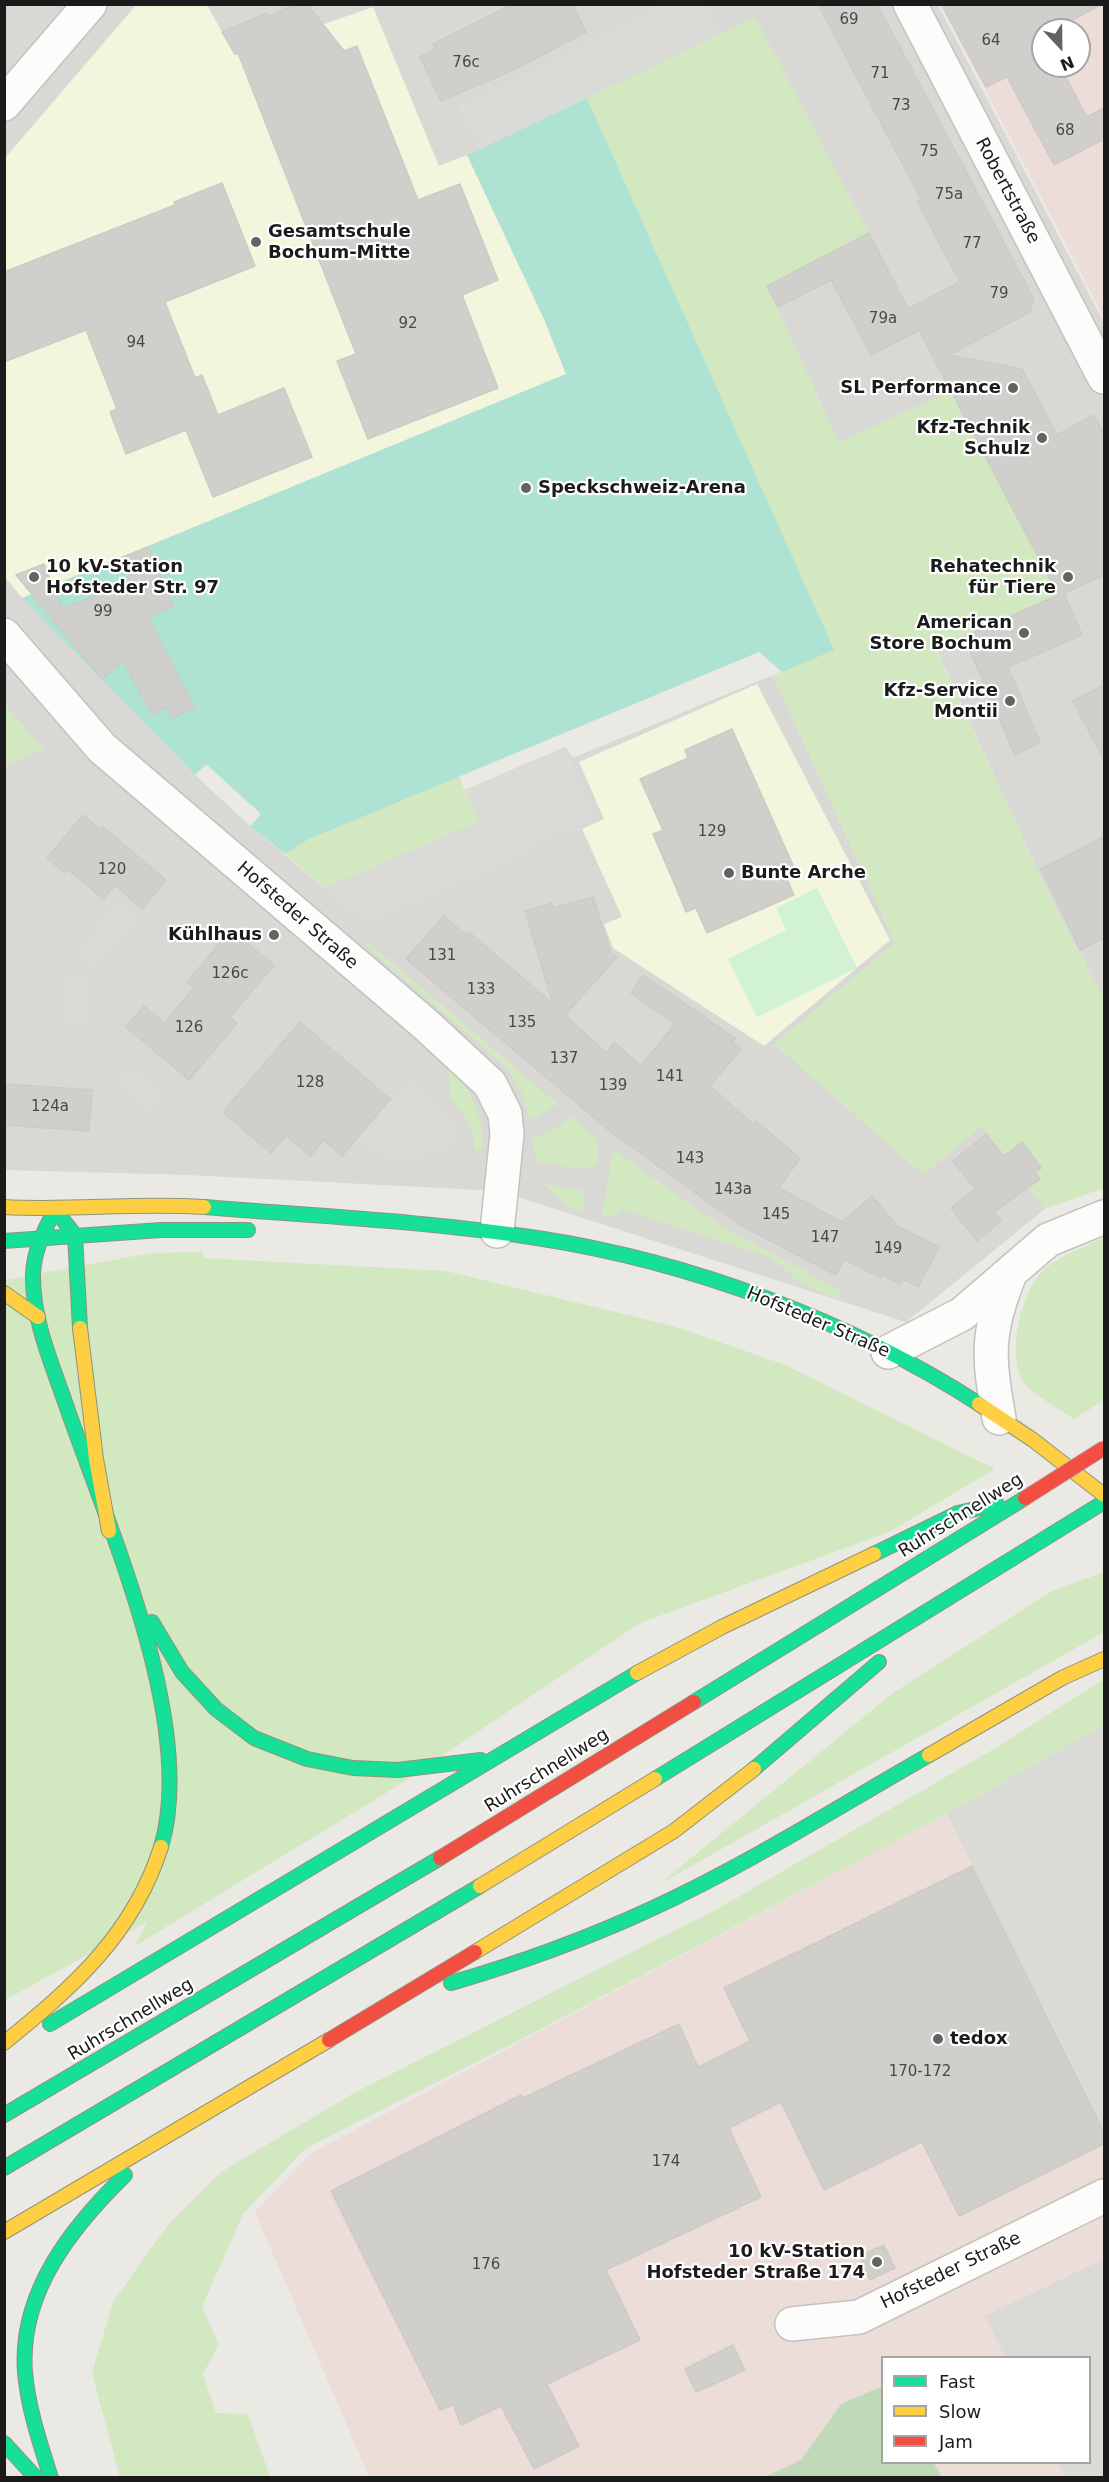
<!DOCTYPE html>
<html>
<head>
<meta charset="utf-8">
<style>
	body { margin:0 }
	#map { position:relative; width:1109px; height:2482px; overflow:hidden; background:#eae9e4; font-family:"DejaVu Sans",sans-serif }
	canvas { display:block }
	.frame { position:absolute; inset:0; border:6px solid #1b1b1b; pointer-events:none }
	.legend { position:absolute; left:881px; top:2356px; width:210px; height:108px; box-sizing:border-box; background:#fff; border:2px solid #a4a4a4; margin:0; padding:8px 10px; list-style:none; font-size:18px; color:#1b1b1b }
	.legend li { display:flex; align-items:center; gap:12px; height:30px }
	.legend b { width:30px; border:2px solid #a4a4a4 }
	.north { position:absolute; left:1031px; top:18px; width:60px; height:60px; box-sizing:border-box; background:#fff; border:2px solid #a4a4a4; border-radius:50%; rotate:158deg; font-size:16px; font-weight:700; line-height:24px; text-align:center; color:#1b1b1b }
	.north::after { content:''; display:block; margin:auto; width:21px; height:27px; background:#636361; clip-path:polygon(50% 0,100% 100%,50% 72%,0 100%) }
</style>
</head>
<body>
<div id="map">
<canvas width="1109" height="2482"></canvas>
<div class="frame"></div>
<ul class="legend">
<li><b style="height:8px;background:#16e098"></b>Fast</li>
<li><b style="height:8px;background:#ffcf43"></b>Slow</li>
<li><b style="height:8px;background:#f24e42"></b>Jam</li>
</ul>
<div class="north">N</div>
</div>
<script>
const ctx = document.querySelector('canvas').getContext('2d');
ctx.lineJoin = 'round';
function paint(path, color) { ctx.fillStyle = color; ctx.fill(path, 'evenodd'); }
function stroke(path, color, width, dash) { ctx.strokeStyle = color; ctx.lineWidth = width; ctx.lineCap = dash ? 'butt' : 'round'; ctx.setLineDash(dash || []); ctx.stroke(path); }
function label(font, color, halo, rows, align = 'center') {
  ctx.font = font + ' "DejaVu Sans",sans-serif'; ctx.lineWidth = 4.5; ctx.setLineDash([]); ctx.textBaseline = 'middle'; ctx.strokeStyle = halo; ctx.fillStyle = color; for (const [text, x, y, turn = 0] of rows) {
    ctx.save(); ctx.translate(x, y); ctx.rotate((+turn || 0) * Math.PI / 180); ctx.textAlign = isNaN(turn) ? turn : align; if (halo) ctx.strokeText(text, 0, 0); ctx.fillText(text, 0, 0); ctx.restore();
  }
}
paint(new Path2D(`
	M 5,5 L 938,5 L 1104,323 L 1104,999 L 1047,891 L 935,646 L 1058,595 L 839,443 L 767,286 L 825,151 L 755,18 L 467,155 L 544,319 L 566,374 L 23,598 L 195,775 L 250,826 L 324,888 L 478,822 L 465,790 L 565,747 L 573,758 L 773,675 L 895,943 L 774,1045 L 982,1125 L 1045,1209 L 906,1322 L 499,1191 L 188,1175 L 5,1170 Z`), '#d9d8d5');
paint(new Path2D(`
	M 941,5 L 1104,5 L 1104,317 ZM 1043,30 L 1079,30 L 1079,66 L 1043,66 Z
	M 1104,1725 L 1104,2477 L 942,2477 L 934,2463 L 1090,2462 L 1090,2358 L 882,2358 L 882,2386 L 841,2404 L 801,2460 L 764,2477 L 369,2477 L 255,2212 L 310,2154 L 947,1814 Z`), '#edddd8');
paint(new Path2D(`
	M 136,5 L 207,5 L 235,55 L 373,7 L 439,166 L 467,155 L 544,319 L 566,374 L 22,598 L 5,577 L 5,158 Z
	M 757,684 L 890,940 L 764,1046 L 613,948 L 604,924 L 622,917 L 582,829 L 604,819 L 579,762 Z`), '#f3f5dd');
paint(new Path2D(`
	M 755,17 L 869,233 L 767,286 L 839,442 L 951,391 L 1058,595 L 935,647 L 1047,891 L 1104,999 L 1104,1188 L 1045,1209 L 982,1126 L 923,1175 L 774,1044 L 895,943 L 773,675 L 833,650 L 587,98 Z
	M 5,704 L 44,749 L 5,766 L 4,766 Z
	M 459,776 L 478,822 L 324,888 L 285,854 L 309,839 Z
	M 368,942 L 558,1104 L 530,1121 L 522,1094 L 507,1068 L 365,945 Z
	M 448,1067 C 471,1090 486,1117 482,1151 L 474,1150 L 473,1135 L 468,1121 L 450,1098 Z
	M 573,1116 L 597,1140 L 598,1160 L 592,1168 L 576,1169 L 536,1161 L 532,1138 L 553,1130 Z
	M 613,1149 L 721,1226 L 842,1291 L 837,1299 L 797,1281 L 783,1267 L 761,1254 L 623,1210 L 610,1218 L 602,1216 Z
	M 544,1184 L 581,1190 L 585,1199 L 582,1213 L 561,1201 Z
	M 1104,1238 L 1104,1400 L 1074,1419 C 1059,1409 1041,1399 1028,1387 C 1004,1364 1020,1296 1040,1274 C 1056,1256 1083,1248 1104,1238 Z
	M 203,1252 L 203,1258 L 446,1271 L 673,1326 L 783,1364 L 995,1469 L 889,1532 L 640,1623 L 394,1788 L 135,1946 L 147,1922 L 5,2000 L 5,1280 L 151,1253 Z
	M 1104,1572 L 1104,1632 L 658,1885 L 893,1693 L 1052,1591 Z
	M 1104,1679 L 1104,1725 L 947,1814 L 518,2041 L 306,2148 L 243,2214 L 202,2307 L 219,2344 L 203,2374 L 216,2413 L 248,2414 L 270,2477 L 120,2477 L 92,2373 L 113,2302 L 167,2226 L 221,2172 L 354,2093 L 719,1908 L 994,1749 Z`), '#d2e8c1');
paint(new Path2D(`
	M 882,2386 L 882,2462 L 934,2463 L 942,2477 L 764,2477 L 801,2460 L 841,2404 Z`), '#c0dab9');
paint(new Path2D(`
	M 817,888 L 857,968 L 757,1017 L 728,959 L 786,930 L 776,908 Z`), '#d1f2d5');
paint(new Path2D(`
	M 587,98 L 834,650 L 782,672 L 759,652 L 309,839 L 285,854 L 250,826 L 261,814 L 206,764 L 195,775 L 22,598 L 566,374 L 544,319 L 467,155 Z`), '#aee2d2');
paint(new Path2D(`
	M 662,4 L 707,5 L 722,33 L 481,149 L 458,106 Z
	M 565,747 L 596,817 L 526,849 L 528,854 L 366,924 L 324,888 L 478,822 L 465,790 Z
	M 120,900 L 139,916 L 94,969 L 75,953 Z
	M 65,974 L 90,975 L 87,1022 L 62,1021 Z
	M 130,1066 L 165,1095 L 149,1112 L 115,1084 Z
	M 408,1080 L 454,1123 L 456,1146 L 403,1163 L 356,1140 Z
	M 1104,1725 L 1104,2133 L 947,1814 Z
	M 1104,2259 L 1104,2477 L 1065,2477 L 1058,2463 L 1090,2462 L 1090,2358 L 1005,2357 L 985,2316 Z`), '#dadad7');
const building = new Path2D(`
	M 296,4 L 307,4 L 344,51 L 357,46 L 418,200 L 460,184 L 498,280 L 462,295 L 498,388 L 368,439 L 337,361 L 356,354 L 238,53 L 235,54 L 222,32 L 267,13 L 269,16 Z
	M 513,4 L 572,4 L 586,32 L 513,70 L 441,101 L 420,57 L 436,49 L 433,44 Z
	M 818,4 L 877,4 L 1034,299 L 1030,312 L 949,355 L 1022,369 L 1057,435 L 1094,415 L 1104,434 L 1104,575 L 1064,593 L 1082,635 L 1008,667 L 1040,742 L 1015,755 L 964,637 L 1058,595 L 919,330 L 871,355 L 831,280 L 778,307 L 767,286 L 869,233 L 908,309 L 960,282 L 917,201 L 921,199 Z
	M 941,4 L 1102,4 L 1054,30 L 1043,30 L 1043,66 L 1060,66 L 1087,117 L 1104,108 L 1104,139 L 1054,165 L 1007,77 L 986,87 Z
	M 222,183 L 255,266 L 165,302 L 195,378 L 202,375 L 218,415 L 284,388 L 312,457 L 213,497 L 186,430 L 126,454 L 110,412 L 117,409 L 86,330 L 4,362 L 4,272 L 175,205 L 174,202 Z
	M 148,547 L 173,606 L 148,617 L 194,707 L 172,718 L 166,707 L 152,714 L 123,661 L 102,679 L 16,575 L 44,564 L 62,609 L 131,581 L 121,558 Z
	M 1104,685 L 1104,760 L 1073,701 Z
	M 732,729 L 793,865 L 783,869 L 794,895 L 707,933 L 696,908 L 686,912 L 675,885 L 653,834 L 663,830 L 640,779 L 688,758 L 685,750 Z
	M 83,815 L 101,830 L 103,827 L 166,880 L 142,909 L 115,885 L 103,899 L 68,869 L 65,873 L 47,858 Z
	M 1104,837 L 1104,938 L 1080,950 L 1041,869 Z
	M 593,897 L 611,953 L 617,957 L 565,1015 L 606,1053 L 614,1042 L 641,1066 L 675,1024 L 631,993 L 643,975 L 735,1038 L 732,1042 L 741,1049 L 710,1086 L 753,1124 L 756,1121 L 800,1158 L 779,1188 L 842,1222 L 872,1196 L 897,1226 L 939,1247 L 918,1287 L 903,1279 L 900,1284 L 883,1275 L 881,1278 L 844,1259 L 836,1275 L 740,1225 L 611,1132 L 406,959 L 444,916 L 467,936 L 469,932 L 553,1004 L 525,911 L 552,903 L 553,908 Z
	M 231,930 L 274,965 L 230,1017 L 237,1023 L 189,1080 L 126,1027 L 144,1006 L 164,1023 L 194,988 L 187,982 Z
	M 300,1022 L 390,1099 L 342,1156 L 324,1140 L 310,1156 L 286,1135 L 271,1153 L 223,1112 Z
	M 4,1084 L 92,1090 L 89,1131 L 4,1125 Z
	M 986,1134 L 1004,1156 L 1022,1142 L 1041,1168 L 1035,1173 L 1040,1179 L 994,1212 L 1001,1221 L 977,1241 L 951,1208 L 975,1189 L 953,1161 Z
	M 972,1866 L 1104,2133 L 1104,2144 L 959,2216 L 922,2142 L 824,2190 L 781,2102 L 729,2128 L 761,2197 L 606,2270 L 640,2340 L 547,2384 L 579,2446 L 534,2469 L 501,2406 L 461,2425 L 453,2405 L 440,2410 L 331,2191 L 521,2095 L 523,2098 L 679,2024 L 698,2067 L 750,2041 L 724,1988 Z
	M 884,2245 L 895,2268 L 870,2280 L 859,2256 Z
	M 733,2345 L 745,2370 L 696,2392 L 685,2369 Z`);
paint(building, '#d1cfcb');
stroke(building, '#cdcbc5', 1.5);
const street = new Path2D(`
	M 910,4 L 1104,377
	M 4,104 L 90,4
	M 4,635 L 102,748 L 424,1023 L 490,1084 L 505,1114 L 507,1134 L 497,1231
	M 888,1352 L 962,1314 L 1048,1240 L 1104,1217
	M 999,1418 C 988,1356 986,1333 1010,1274
	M 792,2324 L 859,2317 L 1104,2196`);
const fast = new Path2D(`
	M 204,1207 C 315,1216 427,1221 537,1238 C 688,1261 851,1321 979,1404
	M 4,1241 L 161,1230 L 248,1230
	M 80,1328 L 75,1235 L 55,1210 C 44,1230 34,1251 33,1274 C 32,1319 52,1364 66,1405 C 107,1524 198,1725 161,1847
	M 874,1554 L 958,1513 L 997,1504
	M 152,1622 L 182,1672 L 216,1709 L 254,1738 L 307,1759 L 353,1768 L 398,1770 L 481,1760
	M 694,1702 L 1025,1498
	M 754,1769 L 879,1662
	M 655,1779 L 1104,1502
	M 451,1983 C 520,1963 586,1939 651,1909 C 747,1865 838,1807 929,1755
	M 50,2024 L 637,1673
	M 4,2115 L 440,1858
	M 4,2168 L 480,1886
	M 4,2443 L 36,2478
	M 51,2478 C 40,2443 28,2408 25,2372 C 19,2292 72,2227 125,2175`);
const slow = new Path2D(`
	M 4,1207 C 71,1211 137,1202 204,1207
	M 4,1293 L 38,1317
	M 80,1328 L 96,1459 L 109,1531
	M 979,1404 L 1033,1440 L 1104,1495
	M 637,1673 L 722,1627 L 874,1554
	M 929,1755 L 1062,1678 L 1104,1659
	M 480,1886 L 655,1779
	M 475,1952 L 674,1831 L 754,1769
	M 4,2043 C 73,1987 133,1935 161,1847
	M 4,2232 L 329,2040`);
const jam = new Path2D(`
	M 440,1858 L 694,1702
	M 329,2040 L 475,1952`);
stroke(street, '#c2c2c0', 36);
stroke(fast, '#8f937c', 16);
stroke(slow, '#8f937c', 16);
stroke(jam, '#8f937c', 16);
stroke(street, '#fcfcfb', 33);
stroke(fast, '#16e098', 14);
stroke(slow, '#ffcf43', 14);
stroke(jam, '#f24e42', 14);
const jamBridge = new Path2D(`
	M 1025,1498 L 1104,1448`);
stroke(jamBridge, '#bf9ca1', 16, []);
stroke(jamBridge, '#f24e42', 14);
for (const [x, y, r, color] of [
	[256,242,6,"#636361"],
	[1013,388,6,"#636361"],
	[1042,438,6,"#636361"],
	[526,488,6,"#636361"],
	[34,577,6,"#636361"],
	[1068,577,6,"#636361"],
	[1024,633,6,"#636361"],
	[1010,701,6,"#636361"],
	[729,873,6,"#636361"],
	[274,935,6,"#636361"],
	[938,2039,6,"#636361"],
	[877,2262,6,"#636361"]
]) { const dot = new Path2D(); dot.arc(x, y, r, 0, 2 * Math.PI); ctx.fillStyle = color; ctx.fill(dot); stroke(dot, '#fff', 2); }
label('15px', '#484847', null, [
	["69",849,20],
	["64",991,41],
	["76c",466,63],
	["71",880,74],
	["73",901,106],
	["68",1065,131],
	["75",929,152],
	["75a",949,195],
	["77",972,244],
	["79",999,294],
	["79a",883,319],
	["92",408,324],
	["94",136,343],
	["99",103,612],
	["129",712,832],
	["120",112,870],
	["131",442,956],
	["126c",230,974],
	["133",481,990],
	["135",522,1023],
	["126",189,1028],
	["137",564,1059],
	["141",670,1077],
	["128",310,1083],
	["139",613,1086],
	["124a",50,1107],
	["143",690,1159],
	["143a",733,1190],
	["145",776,1215],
	["147",825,1238],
	["149",888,1249],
	["170-172",920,2072],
	["174",666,2162],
	["176",486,2265]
]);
label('18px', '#1b1b1b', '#fff', [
	["Robertstraße",1007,191,62],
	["Hofsteder Straße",297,916,41],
	["Hofsteder Straße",818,1323,23],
	["Ruhrschnellweg",961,1516,-32],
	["Ruhrschnellweg",547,1771,-32],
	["Ruhrschnellweg",131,2020,-31],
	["Hofsteder Straße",951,2271,-26]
]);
label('bold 18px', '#1b1b1b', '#fff', [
	["Gesamtschule",268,232,"left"],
	["Bochum-Mitte",268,253,"left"],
	["SL Performance",1001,388],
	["Kfz-Technik",1030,428],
	["Schulz",1030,449],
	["Speckschweiz-Arena",538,488,"left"],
	["10 kV-Station",46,567,"left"],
	["Hofsteder Str. 97",46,588,"left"],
	["Rehatechnik",1056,567],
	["für Tiere",1056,588],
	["American",1012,623],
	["Store Bochum",1012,644],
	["Kfz-Service",998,691],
	["Montii",998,712],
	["Bunte Arche",741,873,"left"],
	["Kühlhaus",262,935],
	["tedox",950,2039,"left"],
	["10 kV-Station",865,2252],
	["Hofsteder Straße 174",865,2273]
], 'right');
</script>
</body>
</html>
